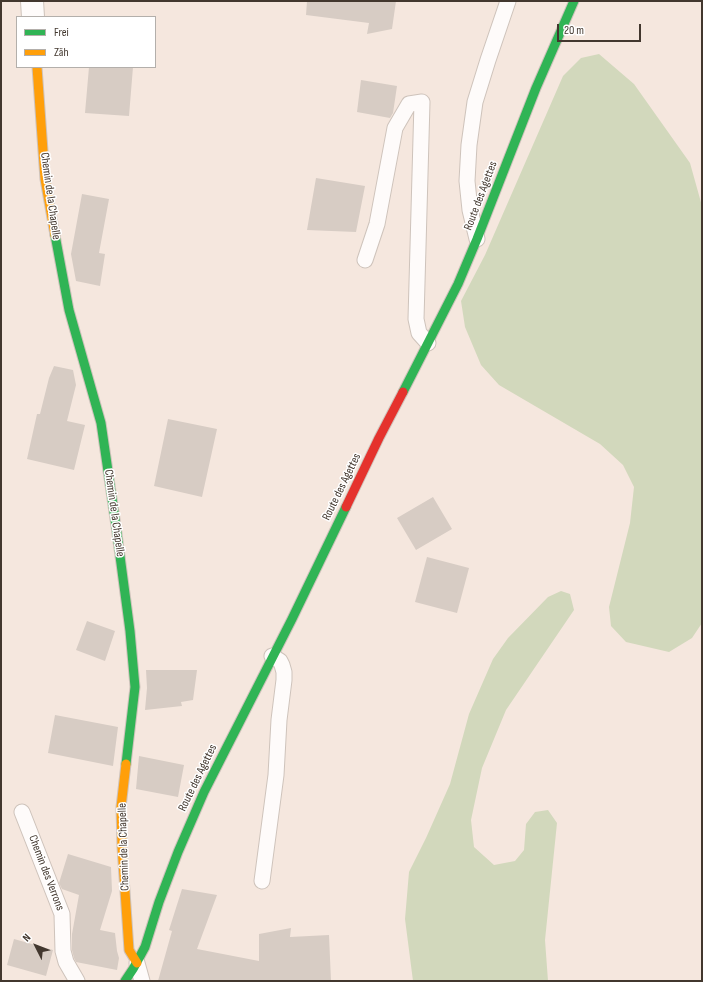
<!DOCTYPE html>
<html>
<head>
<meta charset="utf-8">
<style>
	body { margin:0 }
	#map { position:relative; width:703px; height:982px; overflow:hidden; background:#f5e7de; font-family:"Sofia Sans Condensed",sans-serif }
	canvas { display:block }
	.frame { position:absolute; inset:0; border:2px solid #42372e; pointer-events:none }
	.legend { position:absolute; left:16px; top:16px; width:140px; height:52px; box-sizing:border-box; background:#fff; border:1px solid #b3afab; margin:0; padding:5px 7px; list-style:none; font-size:12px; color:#42372e }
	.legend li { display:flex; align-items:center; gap:8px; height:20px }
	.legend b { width:20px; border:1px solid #b3afab }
	.north { position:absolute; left:16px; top:926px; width:40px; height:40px; -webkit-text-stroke:3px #fff; paint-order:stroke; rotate:312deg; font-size:11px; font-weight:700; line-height:16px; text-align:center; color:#42372e }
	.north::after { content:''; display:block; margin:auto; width:14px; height:18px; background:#42372e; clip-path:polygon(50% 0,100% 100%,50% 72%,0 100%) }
	.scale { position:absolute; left:557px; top:24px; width:84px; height:18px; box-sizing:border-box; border:2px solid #42372e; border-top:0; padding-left:5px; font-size:12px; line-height:14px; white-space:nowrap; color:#42372e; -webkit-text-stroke:3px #fff; paint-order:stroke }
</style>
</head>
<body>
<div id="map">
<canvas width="703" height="982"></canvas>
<div class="frame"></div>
<ul class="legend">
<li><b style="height:5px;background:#30b455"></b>Frei</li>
<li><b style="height:5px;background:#ff9f0a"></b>Zäh</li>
</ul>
<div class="north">N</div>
<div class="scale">20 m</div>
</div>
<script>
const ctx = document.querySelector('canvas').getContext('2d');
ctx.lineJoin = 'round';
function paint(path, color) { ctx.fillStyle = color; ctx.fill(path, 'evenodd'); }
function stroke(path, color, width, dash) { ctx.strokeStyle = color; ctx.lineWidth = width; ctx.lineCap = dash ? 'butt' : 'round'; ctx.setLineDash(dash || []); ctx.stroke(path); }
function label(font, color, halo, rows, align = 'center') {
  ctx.font = font + ' "Sofia Sans Condensed",sans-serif'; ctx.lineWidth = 3; ctx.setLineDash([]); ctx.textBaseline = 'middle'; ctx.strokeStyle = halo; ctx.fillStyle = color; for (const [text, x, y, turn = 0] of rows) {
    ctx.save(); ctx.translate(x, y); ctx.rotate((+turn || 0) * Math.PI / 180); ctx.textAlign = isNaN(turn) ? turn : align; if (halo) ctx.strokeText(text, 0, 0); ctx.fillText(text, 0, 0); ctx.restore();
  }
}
paint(new Path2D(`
	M 599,54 L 634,84 L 690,163 L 702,206 L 702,623 L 692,638 L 669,652 L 626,642 L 611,626 L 609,607 L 630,523 L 634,487 L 623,465 L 600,444 L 499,385 L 481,365 L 465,327 L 461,301 L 485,255 L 563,76 L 581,58 Z
	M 561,591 L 570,594 L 574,610 L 506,710 L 482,768 L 471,820 L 474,847 L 494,865 L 515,861 L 524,850 L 526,824 L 535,812 L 548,810 L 557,823 L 545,940 L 548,981 L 413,981 L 405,919 L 409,872 L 426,838 L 450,784 L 469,714 L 493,659 L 508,638 L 548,597 Z`), '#d2d8bc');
paint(new Path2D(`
	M 307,1 L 396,1 L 392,29 L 367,34 L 369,23 L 306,15 Z
	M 89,67 L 133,67 L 129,116 L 85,113 Z
	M 361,80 L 397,86 L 393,113 L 390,118 L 357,112 Z
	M 316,178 L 365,186 L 356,232 L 307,230 Z
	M 82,194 L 109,199 L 99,253 L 105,254 L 100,286 L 76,281 L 71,254 Z
	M 54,366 L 73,370 L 76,385 L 67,421 L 85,425 L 74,470 L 27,459 L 37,414 L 40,414 L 49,378 Z
	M 168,419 L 217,429 L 202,497 L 154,486 Z
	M 433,497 L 452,529 L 416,550 L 397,518 Z
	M 427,557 L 469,568 L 457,613 L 415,602 Z
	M 87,621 L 115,631 L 105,661 L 76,650 Z
	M 146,670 L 197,670 L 193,700 L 181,702 L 182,706 L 145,710 L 147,688 Z
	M 55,715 L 118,727 L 113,766 L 48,753 Z
	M 139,756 L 184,765 L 178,797 L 136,789 Z
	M 68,854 L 111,867 L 112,891 L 100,930 L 115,933 L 117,951 L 119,958 L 117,970 L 76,962 L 74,958 L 72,950 L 72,934 L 79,895 L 62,889 L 59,883 Z
	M 182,889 L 217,895 L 197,949 L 259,961 L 259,934 L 291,928 L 290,937 L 329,935 L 331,981 L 158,981 L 172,931 L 169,930 Z
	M 14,939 L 53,950 L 46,976 L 7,965 Z`), '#d7ccc4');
const lane = new Path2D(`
	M 477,239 L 470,210 L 467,181 L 469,145 L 475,102 L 488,60 L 508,1
	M 365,260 L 377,224 L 395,128 L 409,104 L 422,102 L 416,319 L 419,333 L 428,343
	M 22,812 L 62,914 L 63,951 L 66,962 L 77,981
	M 262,881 L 276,775 L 279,720 L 284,680 L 284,672 L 282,665 L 280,661 L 272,656
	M 137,963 L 142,981`);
const street = new Path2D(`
	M 32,1 L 33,17`);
const fast = new Path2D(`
	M 55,235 L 69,310 L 101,423 L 116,526 L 130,631 L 135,687 L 126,764
	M 403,392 L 458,284 L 477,239 L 536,88 L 574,1
	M 125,981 L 133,969 L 145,947 L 159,902 L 178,852 L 204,792 L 292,619 L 346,507`);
const slow = new Path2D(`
	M 37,67 L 45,179 L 55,235
	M 126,764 L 121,807 L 122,847 L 129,950 L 137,963`);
const jam = new Path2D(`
	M 346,507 L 379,438 L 403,392`);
stroke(lane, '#cec3bb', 17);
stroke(street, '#cec3bb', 24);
stroke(fast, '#cec3bb', 11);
stroke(slow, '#cec3bb', 11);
stroke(jam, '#cec3bb', 11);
stroke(lane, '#fefbfa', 15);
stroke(street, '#fefbfa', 22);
stroke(fast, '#30b455', 9);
stroke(slow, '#ff9f0a', 9);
stroke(jam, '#e5322d', 9);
label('12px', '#42372e', '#fff', [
	["Chemin de la Chapelle",50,196,82],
	["Route des Agettes",481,196,-69],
	["Route des Agettes",342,487,-64],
	["Chemin de la Chapelle",114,513,82],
	["Route des Agettes",198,778,-64],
	["Chemin de la Chapelle",124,847,-92],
	["Chemin des Verrons",46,873,69]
]);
</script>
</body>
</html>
